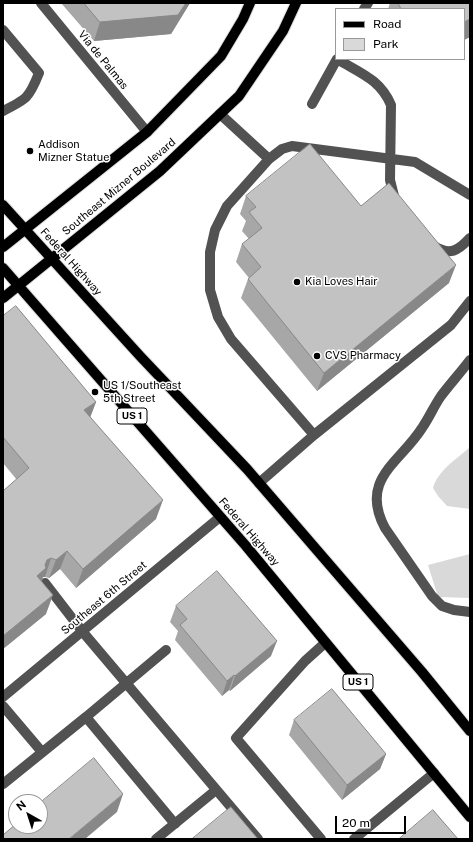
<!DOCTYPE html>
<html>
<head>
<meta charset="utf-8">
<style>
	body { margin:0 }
	#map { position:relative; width:473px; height:842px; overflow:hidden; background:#fff; font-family:"Public Sans",sans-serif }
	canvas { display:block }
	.frame { position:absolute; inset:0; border:4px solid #000; pointer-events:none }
	.legend { position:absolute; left:335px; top:8px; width:130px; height:52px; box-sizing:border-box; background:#fff; border:1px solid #999; margin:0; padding:5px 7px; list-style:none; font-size:12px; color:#000 }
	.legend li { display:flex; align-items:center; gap:8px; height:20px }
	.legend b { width:20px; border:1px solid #999 }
	.north { position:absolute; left:8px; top:794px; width:40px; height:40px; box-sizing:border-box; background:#fff; border:1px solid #999; border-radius:50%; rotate:321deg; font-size:11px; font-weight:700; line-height:16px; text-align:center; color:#000 }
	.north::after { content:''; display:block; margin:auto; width:14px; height:18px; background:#000; clip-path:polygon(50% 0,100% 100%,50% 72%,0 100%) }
	.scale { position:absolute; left:335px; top:816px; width:71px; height:18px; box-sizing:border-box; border:2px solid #000; border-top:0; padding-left:5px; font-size:12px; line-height:14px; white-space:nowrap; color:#000; -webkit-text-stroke:3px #fff; paint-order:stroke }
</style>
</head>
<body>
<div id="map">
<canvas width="473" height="842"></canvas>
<div class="frame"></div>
<ul class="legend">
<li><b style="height:5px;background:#000"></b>Road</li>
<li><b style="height:11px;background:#d9d9d9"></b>Park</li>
</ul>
<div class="north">N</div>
<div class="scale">20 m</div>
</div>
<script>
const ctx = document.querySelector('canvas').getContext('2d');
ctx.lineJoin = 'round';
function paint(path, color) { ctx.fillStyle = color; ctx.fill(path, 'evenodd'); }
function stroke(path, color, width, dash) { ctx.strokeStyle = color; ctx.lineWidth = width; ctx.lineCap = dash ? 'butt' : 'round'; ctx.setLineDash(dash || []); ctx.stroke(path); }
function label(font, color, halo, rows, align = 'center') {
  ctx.font = font + ' "Public Sans",sans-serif'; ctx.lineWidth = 3; ctx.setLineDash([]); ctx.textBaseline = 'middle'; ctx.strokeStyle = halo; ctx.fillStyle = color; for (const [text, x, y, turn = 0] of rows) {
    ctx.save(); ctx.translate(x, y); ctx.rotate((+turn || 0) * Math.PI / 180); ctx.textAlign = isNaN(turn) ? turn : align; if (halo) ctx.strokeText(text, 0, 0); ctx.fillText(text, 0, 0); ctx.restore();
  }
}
paint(new Path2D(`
	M 470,447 L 470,509 L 447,506 L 438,496 L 433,488 C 438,470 457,459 470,447 Z
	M 470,554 L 470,598 L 438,597 L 428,565 Z`), '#d9d9d9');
const major = new Path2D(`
	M 3,205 L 140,356 L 247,469 L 422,672 L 470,731
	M 3,247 L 147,132 L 221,56 L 243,19 L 250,3
	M 3,268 L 246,546 L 470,817
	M 3,298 L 160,171 L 239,96 L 283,31 L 296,3`);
stroke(major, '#dbdbdb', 12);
stroke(new Path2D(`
	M 41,3 L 147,132
	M 364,9 L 368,3
	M 3,30 L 39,73 C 29,98 27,99 3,111
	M 337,59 C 360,73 380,79 391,105 L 390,180 L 395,200
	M 312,104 L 337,59
	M 220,114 L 269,159
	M 434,246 C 450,256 458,251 470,238
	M 470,360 C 461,372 450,384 441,396 C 434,406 429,418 422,428 C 400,463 359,479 385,528 L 432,596 L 442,606 L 454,610 L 470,612
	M 314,435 L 231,339 L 218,317 L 210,290 L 210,252 L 215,230 L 227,206 L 269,159 L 282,149 L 292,146 L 415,162 L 470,195
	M 259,483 L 314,435 L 451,325 L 470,301
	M 45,583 L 82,631 L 258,839
	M 166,650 L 86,717 L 175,824
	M 3,697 L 220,517
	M 3,706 L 42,752
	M 3,784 L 86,717
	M 156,839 L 216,790
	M 321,839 L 236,738 L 305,661 L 325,643
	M 354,839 L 434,773`), '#525252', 10);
stroke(major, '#000', 10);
paint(new Path2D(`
	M 61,3 L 190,3 L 171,34 L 94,41 Z
	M 390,3 L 470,3 L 470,37 L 464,40 L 464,9 L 388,9 Z
	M 246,196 L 361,206 L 449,283 L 317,391 L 241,298 L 248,279 L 249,278 L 236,262 L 242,244 L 249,239 L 242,231 L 246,221 L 240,214 Z
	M 3,316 L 96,402 L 90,418 L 156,519 L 76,588 L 60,569 L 49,578 L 45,577 L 43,577 L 42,581 L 46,614 L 3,649 L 3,491 L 17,480 L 3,463 Z
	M 176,606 L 271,656 L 230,691 L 229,690 L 222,696 L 175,640 L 178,631 L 170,622 Z
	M 294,720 L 386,754 L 380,769 L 342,800 L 289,735 Z`), '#a7a7a7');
paint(new Path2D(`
	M 186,3 L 190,3 L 171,34 L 94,41 L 100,22 Z
	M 470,19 L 470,37 L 464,40 L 464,22 Z
	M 456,265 L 449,283 L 317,391 L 324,373 Z
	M 96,402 L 89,420 L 84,410 Z
	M 163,500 L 156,519 L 76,588 L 83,569 Z
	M 67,551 L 60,569 L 49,578 L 56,560 Z
	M 51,558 L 45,577 L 43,577 L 40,587 L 37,576 L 47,560 Z
	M 53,595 L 46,614 L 3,649 L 3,636 Z
	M 277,641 L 271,656 L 230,691 L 235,676 Z
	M 234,675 L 229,690 L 222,696 L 227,681 Z
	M 386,754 L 380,769 L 342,800 L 347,785 Z
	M 123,794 L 117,812 L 85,839 L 69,839 Z`), '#888');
const building = new Path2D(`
	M 84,3 L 186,3 L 178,15 L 100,22 Z
	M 399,3 L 470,3 L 470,19 L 464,22 L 464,9 L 401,9 L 399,5 Z
	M 310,144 L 361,206 L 389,183 L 456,265 L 324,373 L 248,279 L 261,267 L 242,244 L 262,228 L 249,212 L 256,207 L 246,196 Z
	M 16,306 L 96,402 L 84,410 L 163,500 L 83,569 L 67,551 L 56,560 L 51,558 L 47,560 L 45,565 L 46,568 L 37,576 L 53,595 L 3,636 L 3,491 L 29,468 L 3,437 L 3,316 Z
	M 217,571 L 277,641 L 235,676 L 234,675 L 227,681 L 180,625 L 187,619 L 176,606 Z
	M 332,689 L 386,754 L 347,785 L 294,720 Z
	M 94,758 L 123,794 L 69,839 L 3,839 L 3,835 L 16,824 L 16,826 L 40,826 L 40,803 Z
	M 231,807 L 258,839 L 192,839 Z
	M 433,810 L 458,839 L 399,839 Z`);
paint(building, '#c2c2c2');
stroke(building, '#888', 1);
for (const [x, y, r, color] of [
	[30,151,4,"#000"],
	[297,282,4,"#000"],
	[317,356,4,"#000"],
	[95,392,4,"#000"]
]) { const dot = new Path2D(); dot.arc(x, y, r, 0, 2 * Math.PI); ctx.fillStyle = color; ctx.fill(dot); stroke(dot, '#fff', 1.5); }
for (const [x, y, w] of [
	[132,416,30],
	[358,682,30]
]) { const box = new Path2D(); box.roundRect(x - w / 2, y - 8, w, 16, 3); ctx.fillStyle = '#fff'; ctx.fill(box); stroke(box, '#000', 1); }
label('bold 10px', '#000', null, [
	["US 1",132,416],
	["US 1",358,682]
]);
label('11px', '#000', '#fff', [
	["Via de Palmas",103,60,51],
	["Southeast Mizner Boulevard",119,187,-40],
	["Federal Highway",71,262,48],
	["Federal Highway",249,532,49],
	["Southeast 6th Street",104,598,-40]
]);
label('11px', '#000', '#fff', [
	["Addison",38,145],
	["Mizner Statue",38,158],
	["Kia Loves Hair",305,282],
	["CVS Pharmacy",325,356],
	["US 1/Southeast",103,386],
	["5th Street",103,399]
], 'left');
</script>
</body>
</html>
